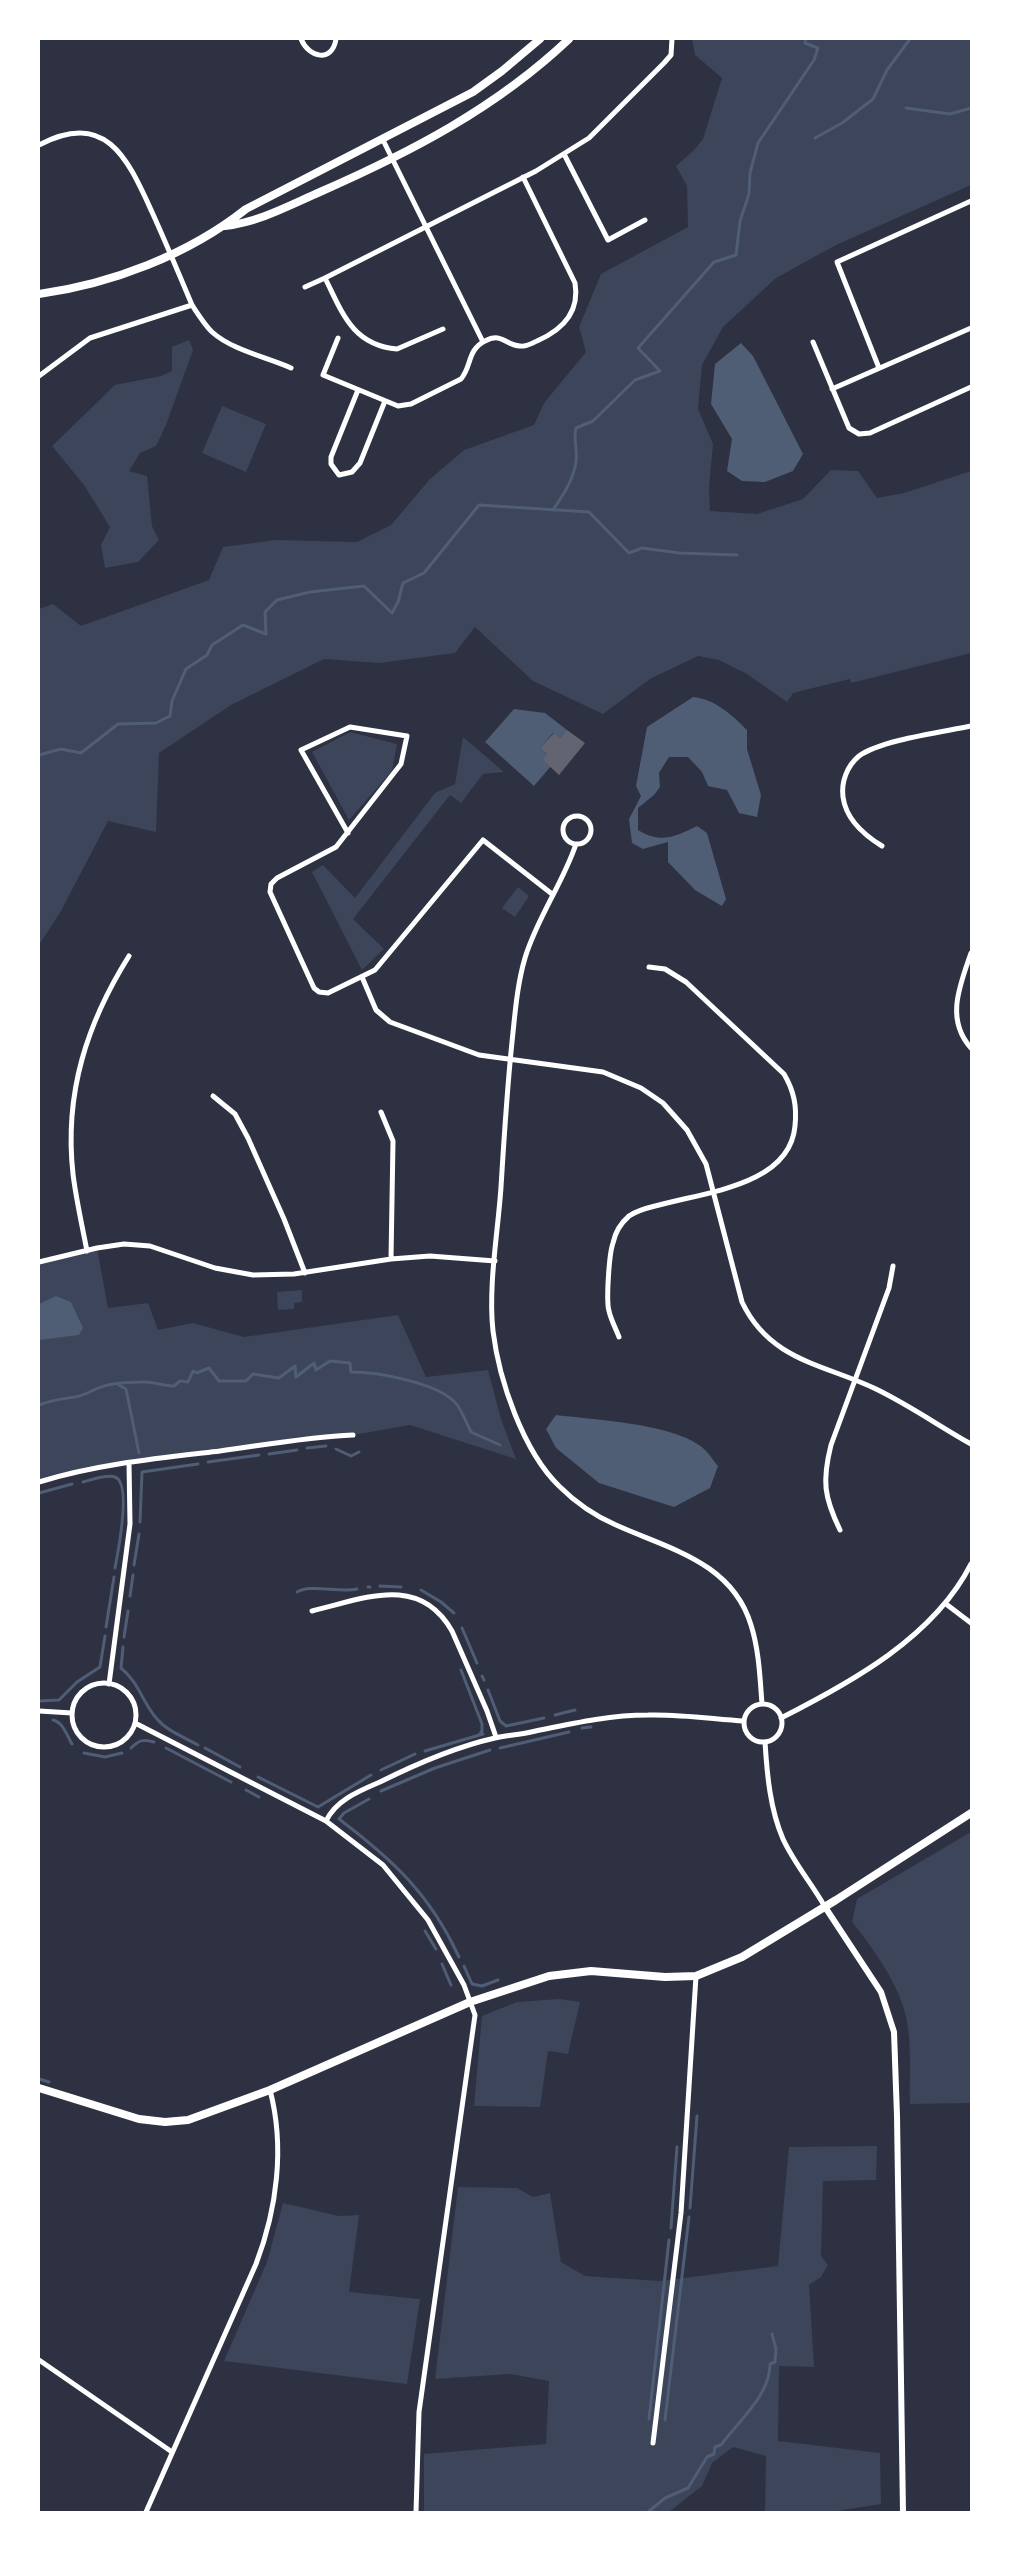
<!DOCTYPE html>
<html>
<head>
<meta charset="utf-8">
<style>
	body { margin:0 }
	#map { position:relative; width:1010px; height:2551px; overflow:hidden; background:#2d3142; font-family:"PT Sans Narrow",sans-serif }
	canvas { display:block }
	.frame { position:absolute; inset:0; border:40px solid #fff; pointer-events:none }
</style>
</head>
<body>
<div id="map">
<canvas width="1010" height="2551"></canvas>
<div class="frame"></div>
</div>
<script>
const ctx = document.querySelector('canvas').getContext('2d');
ctx.lineJoin = 'round';
function paint(path, color) { ctx.fillStyle = color; ctx.fill(path, 'evenodd'); }
function stroke(path, color, width, dash) { ctx.strokeStyle = color; ctx.lineWidth = width; ctx.lineCap = dash ? 'butt' : 'round'; ctx.setLineDash(dash || []); ctx.stroke(path); }
paint(new Path2D(`
	M 692,39 L 971,39 L 971,185 L 836,245 L 776,278 L 723,327 L 702,365 L 698,409 L 713,444 L 709,487 L 710,511 L 757,514 L 803,499 L 831,470 L 858,471 L 877,498 L 904,493 L 971,471 L 971,653 L 851,683 L 850,679 L 793,693 L 787,702 L 747,674 L 719,660 L 698,656 L 650,679 L 603,714 L 533,681 L 475,627 L 455,653 L 379,663 L 324,659 L 231,705 L 159,753 L 156,832 L 108,821 L 61,911 L 39,945 L 39,609 L 53,604 L 81,626 L 209,580 L 223,547 L 276,540 L 357,542 L 391,525 L 430,479 L 464,450 L 534,425 L 544,403 L 586,352 L 579,327 L 601,274 L 688,227 L 687,186 L 676,166 L 693,151 L 703,139 L 722,78 L 695,55 Z
	M 189,340 L 193,350 L 166,425 L 156,446 L 140,453 L 129,471 L 147,476 L 152,526 L 159,540 L 138,562 L 105,568 L 101,545 L 110,527 L 84,485 L 52,446 L 115,385 L 161,376 L 172,371 L 172,347 Z
	M 222,406 L 266,424 L 246,472 L 202,453 Z
	M 350,732 L 397,744 L 392,771 L 349,820 L 312,752 Z
	M 463,737 L 504,772 L 483,774 L 461,803 L 450,795 L 353,919 L 384,949 L 362,970 L 312,872 L 323,865 L 355,898 L 435,793 L 455,784 Z
	M 518,887 L 529,896 L 515,917 L 502,908 Z
	M 97,1248 L 108,1308 L 148,1303 L 158,1330 L 193,1323 L 244,1337 L 398,1315 L 426,1377 L 488,1370 L 501,1419 L 516,1459 L 410,1425 L 353,1435 L 129,1463 L 39,1482 L 39,1262 Z
	M 302,1290 L 302,1302 L 294,1303 L 294,1309 L 278,1310 L 277,1292 Z
	M 971,1832 L 971,2103 L 910,2104 C 909,2073 913,2036 903,2006 C 893,1976 872,1947 852,1922 L 857,1899 Z
	M 559,1999 L 580,2002 L 568,2054 L 548,2051 L 540,2107 L 474,2106 L 482,2016 L 517,2002 Z
	M 877,2146 L 876,2180 L 823,2181 L 821,2256 L 828,2265 L 821,2277 L 809,2285 L 814,2367 L 779,2366 L 778,2441 L 880,2453 L 881,2504 L 831,2512 L 765,2512 L 766,2456 L 733,2447 L 712,2463 L 702,2486 L 669,2512 L 424,2512 L 424,2454 L 546,2444 L 549,2381 L 510,2374 L 435,2379 L 458,2187 L 517,2188 L 533,2197 L 550,2193 L 561,2262 L 585,2276 L 660,2281 L 778,2266 L 789,2147 Z
	M 283,2203 L 339,2216 L 359,2215 L 349,2292 L 420,2299 L 407,2384 L 224,2361 L 267,2262 Z`), '#3c4559');
paint(new Path2D(`
	M 741,343 L 753,356 L 803,454 L 793,471 L 765,482 L 742,481 L 727,471 L 732,439 L 711,404 L 715,364 Z
	M 693,697 C 715,699 732,715 747,730 L 747,749 L 761,795 L 757,817 L 739,813 L 727,790 L 708,786 L 702,772 L 688,757 L 669,757 L 659,773 L 660,787 L 654,795 L 638,808 L 638,830 C 661,844 674,837 697,826 L 707,833 L 726,899 L 722,906 L 695,890 L 668,862 L 668,842 L 643,849 L 632,843 L 629,819 L 641,796 L 636,786 L 647,727 Z
	M 514,709 L 545,713 L 567,730 L 560,738 L 553,733 L 540,748 L 547,754 L 551,766 L 534,786 L 485,742 Z
	M 56,1296 L 71,1302 L 83,1328 L 79,1335 L 39,1340 L 39,1304 Z
	M 556,1415 C 597,1420 666,1423 699,1445 C 707,1450 712,1459 718,1466 L 710,1488 L 674,1507 L 599,1483 L 556,1448 L 546,1429 Z`), '#4f5d75');
stroke(new Path2D(`
	M 906,108 L 950,114 L 971,108
	M 815,138 L 842,123 L 873,99 L 887,70 L 910,39
	M 553,510 C 563,495 573,481 576,462 C 578,450 573,440 576,428 L 593,421 L 635,380 L 660,371 L 638,348 L 714,262 L 736,255 L 740,221 L 749,194 L 750,173 L 758,143 L 814,60 L 818,48 L 805,43 L 806,39
	M 39,755 L 61,749 L 81,753 L 118,724 L 156,723 L 170,716 L 172,701 L 186,669 L 207,655 L 212,645 L 243,625 L 266,634 L 265,612 L 277,600 L 310,592 L 364,586 L 392,613 L 398,602 L 403,583 L 424,573 L 479,505 L 589,512 L 629,553 L 642,548 L 679,553 L 737,555
	M 119,1385 L 126,1389 L 139,1453
	M 39,1405 C 51,1400 62,1399 75,1397 C 82,1396 90,1392 96,1389 C 109,1383 129,1382 142,1382 C 153,1381 163,1386 174,1386 L 180,1381 L 188,1382 L 193,1371 L 197,1373 L 209,1368 L 219,1381 L 246,1381 L 253,1374 L 279,1378 L 295,1366 L 296,1377 L 314,1363 L 316,1370 L 330,1361 L 350,1363 L 351,1372 C 377,1372 442,1383 458,1406 C 463,1414 467,1424 471,1432 L 500,1445
	M 307,1448 L 326,1446
	M 336,1449 L 351,1456 L 359,1452
	M 269,1454 L 297,1450
	M 208,1462 L 259,1455
	M 83,1482 C 91,1480 107,1474 115,1477 C 132,1483 118,1552 115,1568
	M 39,1493 L 72,1484
	M 140,1522 L 142,1472 L 198,1464
	M 134,1565 L 139,1534
	M 380,1586 L 401,1587
	M 368,1587 L 370,1587
	M 421,1590 L 441,1602 L 454,1613
	M 297,1592 C 311,1584 339,1593 357,1589
	M 130,1596 L 133,1575
	M 106,1627 L 114,1577
	M 462,1628 L 477,1663
	M 124,1637 L 128,1611
	M 123,1647 L 121,1668 C 140,1684 142,1702 157,1719 C 167,1731 184,1737 198,1745
	M 461,1670 L 482,1724 L 482,1731 L 479,1735
	M 482,1676 L 484,1680
	M 488,1690 L 500,1721 L 506,1726 L 544,1718
	M 39,1701 L 59,1700 L 77,1682 L 100,1667 L 105,1636
	M 555,1715 L 575,1710
	M 53,1720 C 63,1722 67,1736 72,1744
	M 582,1728 L 591,1727
	M 131,1748 C 139,1740 143,1739 154,1742
	M 166,1748 L 231,1782
	M 205,1748 L 240,1767
	M 500,1748 L 569,1732
	M 425,1751 L 483,1734
	M 84,1753 L 105,1757 L 122,1753
	M 381,1770 L 415,1754
	M 258,1777 L 318,1807 L 371,1775
	M 246,1790 L 259,1797
	M 381,1791 L 435,1768 L 490,1750
	M 369,1799 L 344,1813 L 339,1819 C 393,1860 430,1894 459,1957
	M 425,1931 L 436,1949
	M 442,1964 L 451,1985
	M 464,1966 L 472,1984 L 482,1986 L 498,1980
	M 39,2079 L 49,2082
	M 690,2208 L 697,2116
	M 671,2228 L 677,2147
	M 649,2419 L 669,2240
	M 665,2420 L 689,2217
	M 648,2512 L 665,2498 L 688,2488 L 707,2457 L 714,2454 L 715,2447 L 721,2445 C 738,2421 770,2396 770,2364 L 775,2362 L 776,2349 L 772,2334`), '#4f5d75', 3);
paint(new Path2D(`
	M 567,730 L 585,743 L 559,775 L 543,760 L 547,754 L 540,748 L 554,733 L 560,738 Z`), '#626471');
stroke(new Path2D(`
	M 301,39 C 309,58 332,63 336,39
	M 382,138 L 483,342
	M 39,145 C 107,109 128,160 152,212 C 166,243 179,274 192,305 C 198,314 204,324 212,332 C 232,350 266,357 291,368
	M 564,154 L 608,240 L 645,220
	M 305,287 L 325,278
	M 443,329 L 397,349 C 352,345 342,312 325,278 L 536,171 L 589,138 L 664,63 L 671,55 L 672,39
	M 338,338 L 323,375 L 398,406 L 411,404 L 461,379 C 472,366 467,350 485,341 C 502,332 505,345 520,346 C 526,347 532,343 537,341 C 562,330 580,312 575,283 L 523,177
	M 813,342 L 849,428 L 859,434 L 870,433 L 971,387
	M 879,368 L 837,262 L 971,201
	M 39,376 L 90,338 L 192,305
	M 832,389 L 971,328
	M 358,390 L 331,457 L 331,464 L 339,475 L 352,472 L 360,463 L 385,401
	M563 830a14 14 0 1 1 28 0a14 14 0 1 1-28 0Z
	M 348,833 L 301,750 L 350,727 L 407,736 L 401,764 L 336,847 L 277,878 L 271,884 L 270,892 L 314,988 L 319,992 L 328,993 L 375,970 L 483,840 L 552,894
	M 576,844 C 563,883 537,918 525,958 C 517,985 515,1014 512,1042 C 507,1090 504,1138 501,1187 C 498,1232 488,1286 493,1331 C 499,1380 523,1451 559,1486 C 575,1502 595,1516 616,1525 C 669,1549 732,1562 751,1625 C 759,1650 760,1678 762,1704
	M 882,846 C 864,835 846,820 843,797 C 841,782 847,766 859,756 C 881,740 943,732 971,726
	M 971,953 C 960,985 945,1019 971,1048
	M 362,977 L 376,1010 L 390,1022 L 479,1055 L 603,1072 L 641,1088 L 663,1103 L 687,1130 L 706,1164 L 742,1302 C 770,1361 824,1364 876,1389 C 909,1405 939,1426 971,1444
	M 213,1096 L 235,1114 L 248,1138 L 284,1219 L 305,1273
	M 381,1112 L 393,1141 L 391,1259
	M 87,1251 C 82,1225 76,1199 73,1174 C 64,1093 87,1023 129,956
	M 39,1262 L 97,1248 L 124,1244 L 150,1246 L 215,1268 L 253,1275 L 294,1274 L 391,1259 L 430,1256 L 495,1261
	M 619,1337 C 616,1329 611,1320 609,1311 C 606,1301 609,1254 613,1243 C 615,1233 621,1223 629,1216 C 639,1209 652,1207 663,1204 C 708,1192 790,1184 795,1126 C 797,1106 794,1091 784,1074 L 686,982 L 665,969 L 649,967
	M 39,1482 C 97,1464 160,1458 220,1451 C 264,1445 308,1437 353,1435
	M 840,1530 C 824,1497 822,1481 831,1445 L 889,1288 L 893,1266
	M 946,1604 L 971,1623
	M 312,1611 C 363,1599 419,1573 452,1631 L 487,1711 L 496,1737
	M72 1715a32 32 0 1 1 64 0a32 32 0 1 1-64 0Z
	M 109,1684 L 130,1524 L 129,1463
	M744 1723a19 19 0 1 1 38 0a19 19 0 1 1-38 0Z
	M 39,1711 L 72,1713
	M 781,1718 C 852,1682 934,1637 971,1564
	M 135,1723 L 326,1821 L 383,1865 L 428,1920 L 464,1985 L 475,2015 L 419,2412 L 416,2512
	M 765,1742 C 767,1774 770,1809 783,1839 C 794,1863 812,1884 825,1907
	M 326,1821 C 336,1800 359,1791 380,1782 C 416,1764 455,1747 495,1738 C 507,1735 519,1735 531,1732 C 570,1724 608,1715 648,1715 C 680,1714 713,1719 744,1721
	M 39,2360 L 172,2452
	M 653,2443 L 681,2213 L 696,1976
	M 146,2512 L 256,2264 C 277,2209 285,2147 270,2090`), '#fff', 5);
stroke(new Path2D(`
	M 825,1907 L 881,1992 L 894,2032 L 897,2116 L 903,2512`), '#fff', 6);
stroke(new Path2D(`
	M 225,226 C 259,222 288,206 320,192 C 411,152 496,108 569,39
	M 39,294 C 111,284 188,255 246,209 L 473,92 L 502,71 L 540,39
	M 39,2088 L 139,2119 L 165,2122 L 188,2120 L 270,2090 L 470,2002 L 549,1976 L 591,1971 L 665,1977 L 696,1976 L 742,1957 L 836,1900 L 971,1813`), '#fff', 8);
</script>
</body>
</html>
